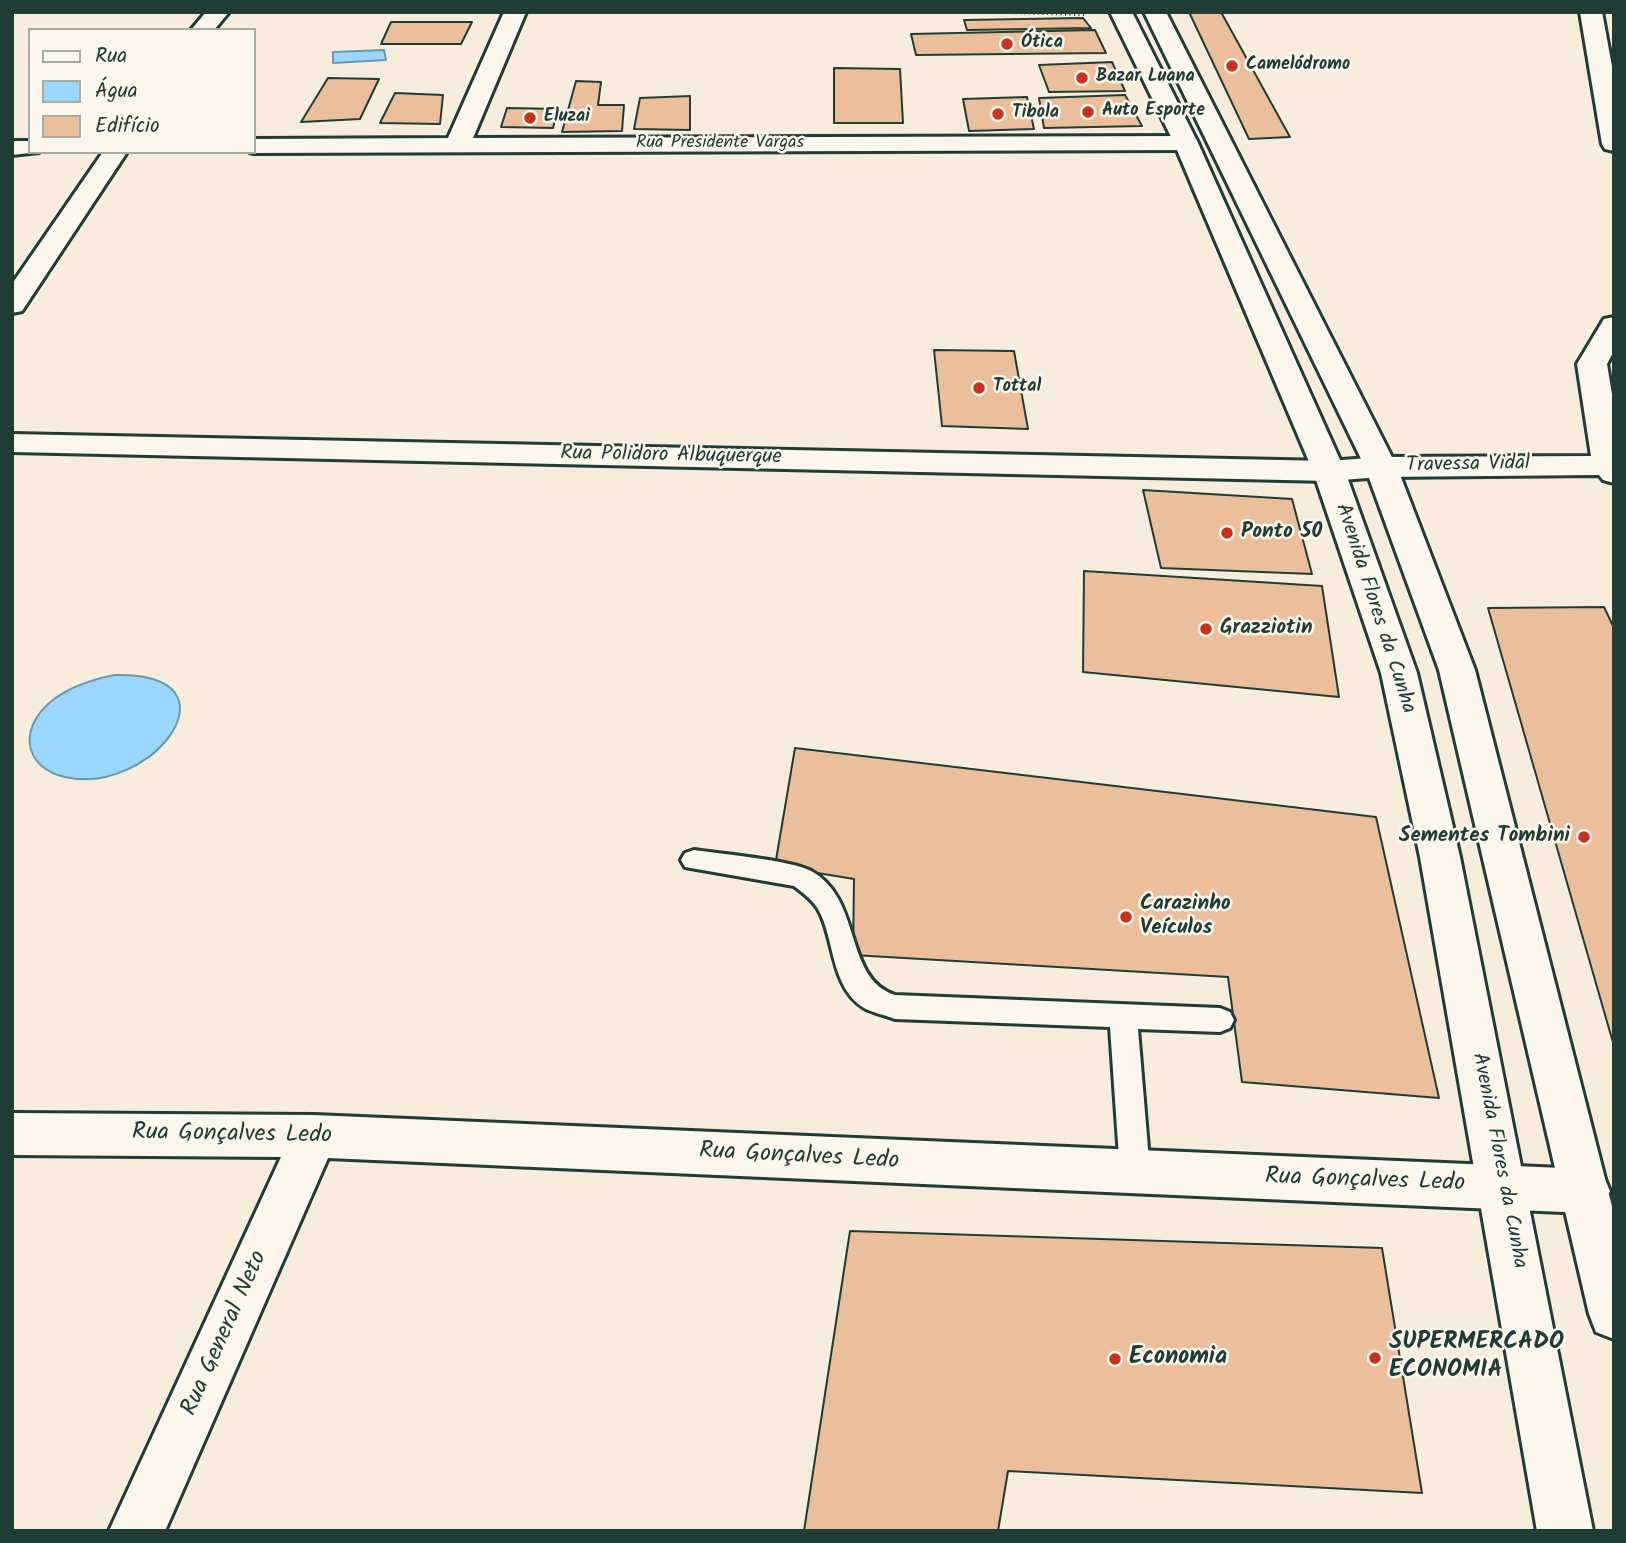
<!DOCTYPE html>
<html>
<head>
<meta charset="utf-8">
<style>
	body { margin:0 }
	#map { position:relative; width:1626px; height:1543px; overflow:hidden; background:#f8ecdc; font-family:Kalam,sans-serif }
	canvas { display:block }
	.frame { position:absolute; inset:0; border:14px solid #1f3d34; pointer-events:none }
	.legend { position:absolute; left:28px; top:28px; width:228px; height:126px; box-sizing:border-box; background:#fbf7ec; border:2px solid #a3ada2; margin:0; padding:9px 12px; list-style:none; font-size:21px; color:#1f3d34 }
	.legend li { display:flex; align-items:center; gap:14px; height:35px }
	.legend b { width:35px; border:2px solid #a3ada2 }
</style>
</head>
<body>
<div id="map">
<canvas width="1626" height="1543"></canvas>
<div class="frame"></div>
<ul class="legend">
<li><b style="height:9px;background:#fbf7ec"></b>Rua</li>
<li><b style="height:19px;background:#9ad7fb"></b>Água</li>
<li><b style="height:19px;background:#ebbf9b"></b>Edifício</li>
</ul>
</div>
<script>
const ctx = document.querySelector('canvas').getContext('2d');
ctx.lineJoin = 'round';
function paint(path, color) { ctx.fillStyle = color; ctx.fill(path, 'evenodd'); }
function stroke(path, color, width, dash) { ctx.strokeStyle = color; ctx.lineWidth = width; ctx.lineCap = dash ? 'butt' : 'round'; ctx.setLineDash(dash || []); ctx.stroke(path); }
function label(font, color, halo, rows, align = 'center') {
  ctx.font = font + ' Kalam,sans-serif'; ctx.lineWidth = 5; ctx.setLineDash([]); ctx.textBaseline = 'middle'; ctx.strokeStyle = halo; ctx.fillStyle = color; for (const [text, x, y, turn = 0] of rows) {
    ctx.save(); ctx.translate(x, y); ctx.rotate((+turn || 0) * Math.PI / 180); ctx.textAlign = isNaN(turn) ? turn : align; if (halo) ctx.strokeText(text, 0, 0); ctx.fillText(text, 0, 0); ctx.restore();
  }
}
const water = new Path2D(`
	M 384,50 L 386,60 L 333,63 L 333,52 Z
	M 114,675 C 247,672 152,797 65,777 C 26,768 18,733 47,705 C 65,688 90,680 114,675 Z`);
paint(water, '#9ad7fb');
stroke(water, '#6999ab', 2);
const building = new Path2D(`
	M 1189,12 L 1221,12 L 1290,137 L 1249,139 Z
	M 1083,18 L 1091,28 L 967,30 L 964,20 Z
	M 391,22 L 472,22 L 461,44 L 381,44 Z
	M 1095,30 L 1106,53 L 916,55 L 911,34 Z
	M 1112,62 L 1125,91 L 1049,92 L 1039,65 Z
	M 834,68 L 900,69 L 903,123 L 834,123 Z
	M 328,78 L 379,79 L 360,119 L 301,122 Z
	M 576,81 L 601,82 L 598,105 L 624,105 L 622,131 L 562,132 Z
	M 395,93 L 443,95 L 440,124 L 380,123 Z
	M 1125,95 L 1142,126 L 1044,128 L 1039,98 Z
	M 690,96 L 690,130 L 634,129 L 640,98 Z
	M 1027,97 L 1034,129 L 969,131 L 963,99 Z
	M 507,108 L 558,109 L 553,128 L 501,127 Z
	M 934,350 L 1014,351 L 1028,429 L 942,426 Z
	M 1143,490 L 1292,499 L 1312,574 L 1161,568 Z
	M 1084,571 L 1322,586 L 1339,697 L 1083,672 Z
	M 1604,607 L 1614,628 L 1614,1046 L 1488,608 Z
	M 795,748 L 1376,817 L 1439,1098 L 1242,1082 L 1228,977 L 853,955 L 854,879 L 775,866 Z
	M 850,1231 L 1382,1248 L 1422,1493 L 1008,1471 L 998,1531 L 804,1531 Z`);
paint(building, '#ebbf9b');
stroke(building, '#1f3d34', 2);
const service = new Path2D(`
	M 694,850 C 721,854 790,860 811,871 C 863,899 843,978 895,995 L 1220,1008 L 1230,1012 L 1234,1020 L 1230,1028 L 1220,1032 L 1138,1029 L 1150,1172 L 1146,1182 L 1135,1186 L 1124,1182 L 1120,1172 L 1110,1027 L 895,1019 C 885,1015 873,1013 864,1008 C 830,987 835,938 818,909 C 812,899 803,893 794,886 L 685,867 L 681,860 L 685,853 Z`);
const minor = new Path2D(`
	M 206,12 L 229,12 L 214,30 L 191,30 Z
	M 504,12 L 526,12 L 473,138 L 1186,136 L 1195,138 L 1198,143 L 1195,148 L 1186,150 L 254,153 L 250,152 L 254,152 L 254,139 L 448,138 Z
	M 12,141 L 30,141 L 30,152 L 39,152 L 12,155 Z
	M 103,152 L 127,152 L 22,311 L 12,313 L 12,284 Z
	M 12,1113 L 314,1115 L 1586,1169 L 1603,1175 L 1610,1191 L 1603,1207 L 1586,1213 L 328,1158 L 165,1531 L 109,1531 L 281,1157 L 12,1155 Z`);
const tertiary = new Path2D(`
	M 1580,12 L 1602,12 L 1614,77 L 1614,151 L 1605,149 L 1602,144 Z
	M 1614,317 L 1614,351 L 1607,364 L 1614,406 L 1614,483 L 1603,480 L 1599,475 L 1381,477 L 1329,481 L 12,452 L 12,434 L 1329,461 L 1381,457 L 1591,456 L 1577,364 L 1604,319 Z`);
const secondary = new Path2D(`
	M 1110,12 L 1132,12 L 1198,143 L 1345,471 L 1417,673 L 1460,857 L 1593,1531 L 1537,1531 L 1420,857 L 1381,673 L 1313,471 L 1174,143 Z
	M 1144,12 L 1166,12 L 1397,467 L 1475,670 L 1614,1214 L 1614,1339 L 1596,1332 L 1589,1314 L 1439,670 L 1365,467 Z`);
stroke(service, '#1f3d34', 6);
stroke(minor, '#1f3d34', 6);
stroke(tertiary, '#1f3d34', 6);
stroke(secondary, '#1f3d34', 6);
stroke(new Path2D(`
	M 984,12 L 1087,15`), '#1f3d34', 2.5, [1, 3.5]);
paint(service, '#fbf7ec');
paint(minor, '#fbf7ec');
paint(tertiary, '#fbf7ec');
paint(secondary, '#fbf7ec');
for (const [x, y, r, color] of [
	[1007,44,7,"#c8321e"],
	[1232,66,7,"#c8321e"],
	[1082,78,7,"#c8321e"],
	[1088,112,7,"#c8321e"],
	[998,114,7,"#c8321e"],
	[530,118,7,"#c8321e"],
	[979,388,7,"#c8321e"],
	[1227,533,7,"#c8321e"],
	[1206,629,7,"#c8321e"],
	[1584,837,7,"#c8321e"],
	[1126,917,7,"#c8321e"],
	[1375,1358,7,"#c8321e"],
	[1115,1359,7,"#c8321e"]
]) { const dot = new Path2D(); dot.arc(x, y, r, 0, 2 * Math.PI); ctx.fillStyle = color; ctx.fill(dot); stroke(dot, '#fbf7ec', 2.5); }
label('bold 18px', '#1f3d34', '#fbf7ec', [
	["Ótica",1021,44],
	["Camelódromo",1246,66],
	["Bazar Luana",1096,78],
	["Auto Esporte",1102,112],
	["Tibola",1012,114],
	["Eluzai",544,118],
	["Tottal",993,388]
], 'left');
label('18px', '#1f3d34', '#fbf7ec', [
	["Rua Presidente Vargas",720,144]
]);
label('21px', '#1f3d34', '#fbf7ec', [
	["Rua Polidoro Albuquerque",671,457,1],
	["Travessa Vidal",1468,466,-1],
	["Avenida Flores da Cunha",1374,609,72],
	["Avenida Flores da Cunha",1498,1161,79]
]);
label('bold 21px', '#1f3d34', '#fbf7ec', [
	["Ponto 50",1241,533],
	["Grazziotin",1220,629],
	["Sementes Tombini",1570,837,"right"],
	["Carazinho",1140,905],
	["Veículos",1140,929]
], 'left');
label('24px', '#1f3d34', '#fbf7ec', [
	["Rua Gonçalves Ledo",232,1136,1],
	["Rua Gonçalves Ledo",799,1158,3],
	["Rua Gonçalves Ledo",1365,1182,2],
	["Rua General Neto",226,1334,-66]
]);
label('bold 24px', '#1f3d34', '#fbf7ec', [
	["SUPERMERCADO",1389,1344],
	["ECONOMIA",1389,1372],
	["Economia",1129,1359]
], 'left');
</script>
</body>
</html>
